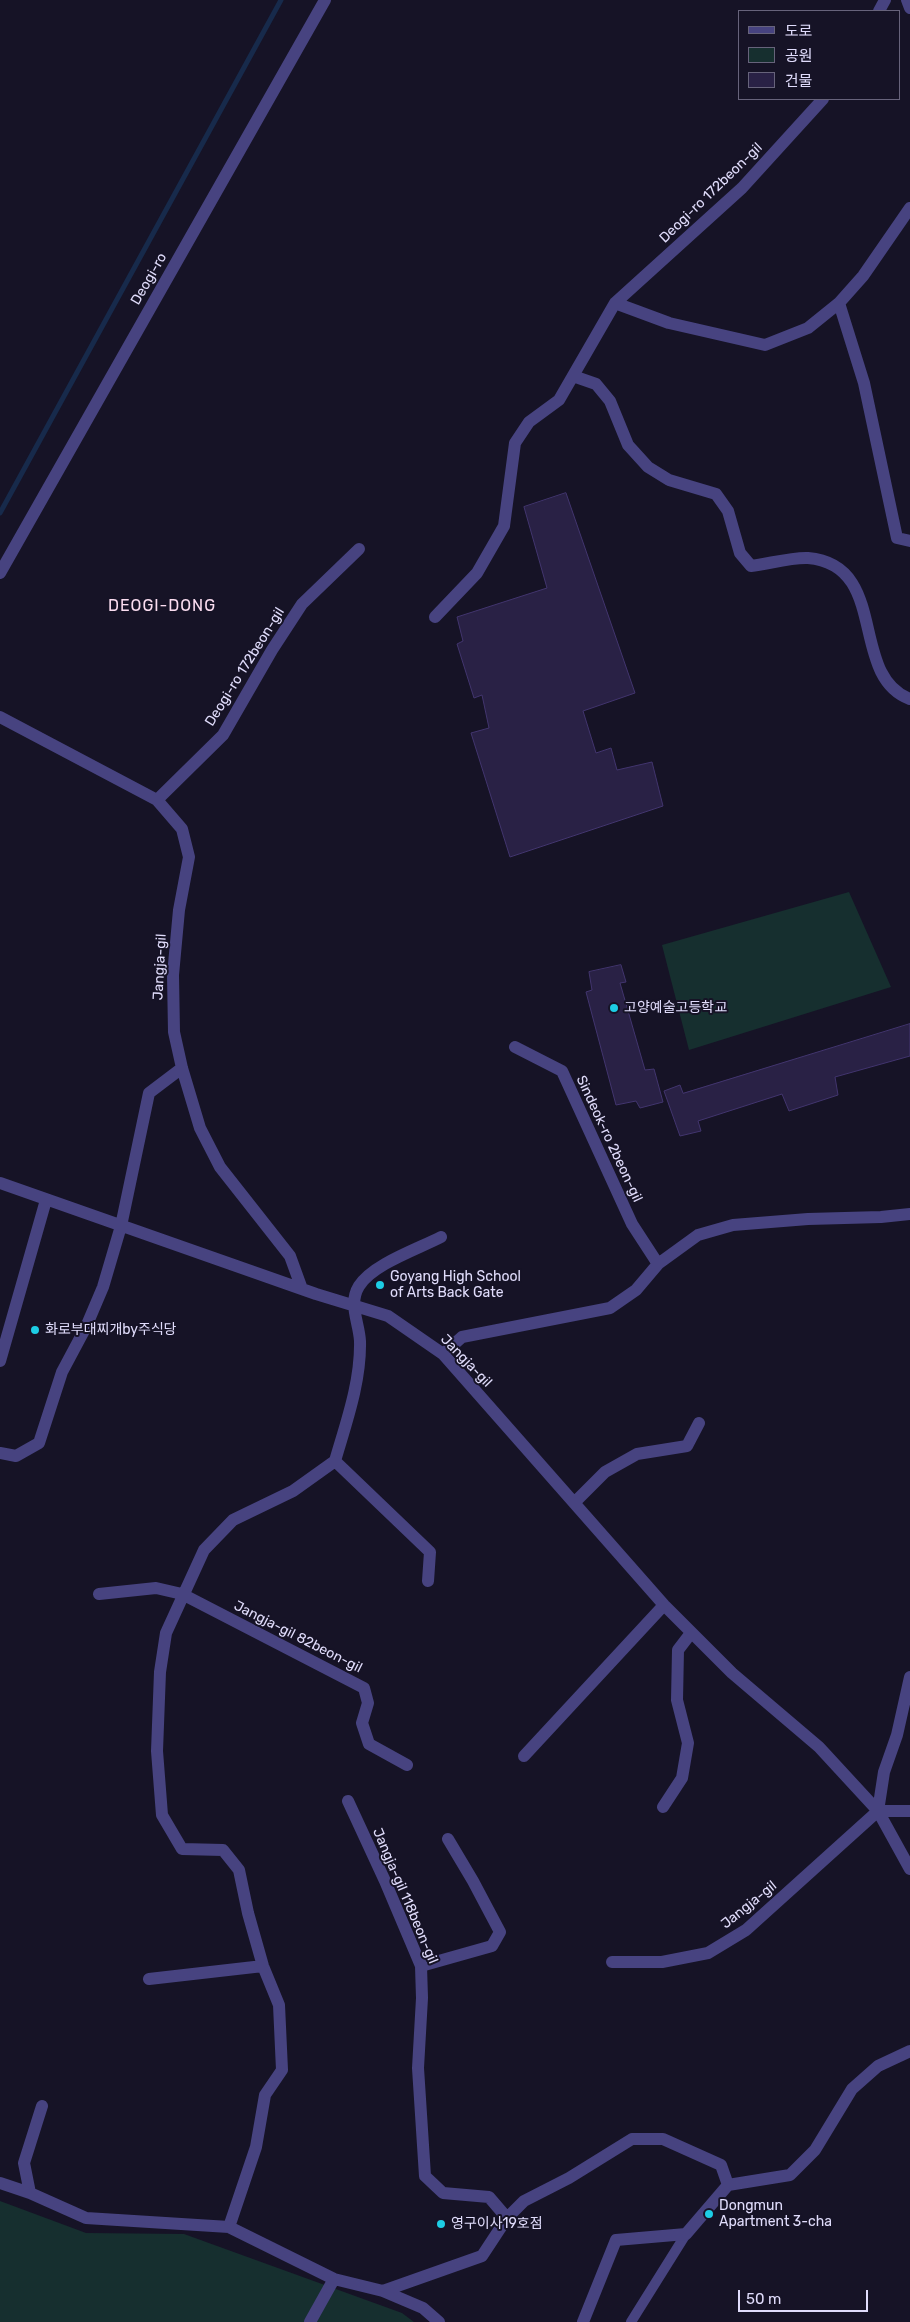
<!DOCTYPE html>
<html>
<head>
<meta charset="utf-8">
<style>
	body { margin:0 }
	#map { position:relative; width:910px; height:2322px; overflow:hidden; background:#161326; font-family:Rubik,"Noto Sans KR",sans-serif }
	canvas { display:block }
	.legend { position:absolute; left:738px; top:10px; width:162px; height:90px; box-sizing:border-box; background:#161326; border:1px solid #67637b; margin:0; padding:6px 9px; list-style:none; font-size:15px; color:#e0dcfb }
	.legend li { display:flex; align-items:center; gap:10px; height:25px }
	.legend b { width:25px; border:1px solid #67637b }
	.scale { position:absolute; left:738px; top:2290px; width:130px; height:22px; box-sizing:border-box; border:2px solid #e0dcfb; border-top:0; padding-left:6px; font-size:15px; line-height:18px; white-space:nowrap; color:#e0dcfb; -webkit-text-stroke:4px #161326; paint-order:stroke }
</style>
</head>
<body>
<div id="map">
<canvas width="910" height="2322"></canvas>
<ul class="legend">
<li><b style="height:6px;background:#474380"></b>도로</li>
<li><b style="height:14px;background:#162f2f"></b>공원</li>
<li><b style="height:14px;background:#292145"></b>건물</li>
</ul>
<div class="scale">50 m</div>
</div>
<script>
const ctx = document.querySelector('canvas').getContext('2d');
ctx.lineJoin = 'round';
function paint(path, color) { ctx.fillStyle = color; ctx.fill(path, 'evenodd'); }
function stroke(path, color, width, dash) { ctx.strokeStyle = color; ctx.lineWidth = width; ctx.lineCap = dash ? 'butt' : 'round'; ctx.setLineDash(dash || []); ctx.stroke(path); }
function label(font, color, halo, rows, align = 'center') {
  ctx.font = font + ' Rubik,"Noto Sans KR",sans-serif'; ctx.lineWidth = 4; ctx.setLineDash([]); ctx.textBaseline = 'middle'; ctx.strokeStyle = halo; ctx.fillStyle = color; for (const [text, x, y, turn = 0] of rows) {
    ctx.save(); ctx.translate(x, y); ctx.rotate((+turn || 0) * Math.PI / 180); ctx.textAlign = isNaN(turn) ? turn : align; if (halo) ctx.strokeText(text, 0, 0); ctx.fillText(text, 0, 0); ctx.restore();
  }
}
paint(new Path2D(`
	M 849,892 L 891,987 L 689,1050 L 662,945 Z
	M 0,2201 L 86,2233 L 184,2234 L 402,2313 L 414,2322 L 0,2322 Z`), '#162f2f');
stroke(new Path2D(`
	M 0,513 L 281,0`), '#172a4b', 5);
const building = new Path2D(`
	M 566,493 L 635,693 L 583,711 L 596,753 L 611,748 L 617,770 L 652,762 L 663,806 L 510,857 L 471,733 L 489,728 L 482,695 L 474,698 L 457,644 L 463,641 L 457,617 L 547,588 L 524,507 Z
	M 621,965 L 626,982 L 620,983 L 645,1070 L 654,1069 L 663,1102 L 640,1108 L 636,1101 L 616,1105 L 586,992 L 592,990 L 589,972 Z
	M 910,1024 L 910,1056 L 835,1077 L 838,1095 L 789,1111 L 782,1094 L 698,1121 L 701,1131 L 680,1136 L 664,1091 L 680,1085 L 683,1093 Z`);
paint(building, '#292145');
stroke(building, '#42356e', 1);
stroke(new Path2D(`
	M 631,2322 L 686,2234`), '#474380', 10);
stroke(new Path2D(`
	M 907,0 L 910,8
	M 879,11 L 885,0
	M 615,303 L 669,323 L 765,345 L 808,328 L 839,303 L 863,276 L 910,208
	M 839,303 L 864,383 L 897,538 L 910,541
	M 573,376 L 596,384 L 610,401 L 628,445 L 648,467 L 669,480 L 716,494 L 728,511 L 740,553 L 751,566 C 768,564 792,557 808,558 C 890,565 848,676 910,699
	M 0,573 L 325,0
	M 435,617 L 477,573 L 504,526 L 515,443 L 529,422 L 559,400 L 615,303 L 742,188 L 823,99
	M 0,717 L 157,800 L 182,829 L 189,857 L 179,910 L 173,975 L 174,1032 L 182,1068 L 200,1128 L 220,1167 L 290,1256 L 302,1289
	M 157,800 L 223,735 L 272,650 L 302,604 L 359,549
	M 515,1047 L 562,1071 L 632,1224 L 658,1264
	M 0,1183 L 316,1294 L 388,1316 L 443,1354 L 664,1605 L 732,1673 L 819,1747 L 878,1811 L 910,1869
	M 443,1354 L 462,1337 L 610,1308 L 636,1290 L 658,1264 L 698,1235 L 733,1225 L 808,1219 L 881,1217 L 910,1214
	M 0,1361 L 46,1200
	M 0,1453 L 16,1456 L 39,1443 L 62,1372 L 86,1327 L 103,1287 L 121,1226 L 149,1093 L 182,1068
	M 335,1461 L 430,1552 L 428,1581
	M 574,1503 L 605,1472 L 637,1454 L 687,1446 L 699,1423
	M 99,1594 L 156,1588 L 182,1594 L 364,1688 L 368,1703 L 362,1723 L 369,1744 L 407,1765
	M 524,1756 L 664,1605
	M 348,1801 L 385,1881 L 421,1966 L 422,1998 L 418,2068 L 425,2176 L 443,2193 L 489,2197 L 507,2218
	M 663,1807 L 682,1778 L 688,1743 L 677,1700 L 678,1650 L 691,1633
	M 878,1811 L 910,1811
	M 612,1962 L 662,1962 L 708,1953 L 746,1930 L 878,1811 L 884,1772 L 897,1735 L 910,1677
	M 421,1966 L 492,1946 L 500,1932 L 473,1881 L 448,1839
	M 149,1979 L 263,1966
	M 0,2183 L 30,2193 L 86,2218 L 229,2227 L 334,2279 L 383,2291 L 423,2308 L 439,2322
	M 30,2193 L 24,2163 L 42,2106
	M 229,2227 L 256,2147 L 265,2095 L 282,2070 L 279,2005 L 263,1966 L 248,1913 L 239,1870 L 223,1850 L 182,1849 L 162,1815 L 157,1751 L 160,1672 L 166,1633 L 204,1550 L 233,1520 L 293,1491 L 335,1461 C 346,1423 361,1382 360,1341 C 359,1322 348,1304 359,1286 C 373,1264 418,1249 441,1237
	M 383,2291 L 482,2256 L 507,2218 L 524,2201 L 569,2178 L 632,2139 L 663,2139 L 721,2165 L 728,2185
	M 310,2322 L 334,2279
	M 583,2322 L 616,2240 L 686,2234 L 728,2185 L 790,2175 L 815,2150 L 852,2089 L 878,2066 L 910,2051`), '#474380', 12);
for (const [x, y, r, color] of [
	[614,1008,5,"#1dcde5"],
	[380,1285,5,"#1dcde5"],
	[35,1330,5,"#1dcde5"],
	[709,2214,5,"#1dcde5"],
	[441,2224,5,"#1dcde5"]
]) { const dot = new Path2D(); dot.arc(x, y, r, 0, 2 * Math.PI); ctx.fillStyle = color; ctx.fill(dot); stroke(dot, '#161326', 2); }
label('14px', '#e0dcfb', '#161326', [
	["Deogi-ro 172beon-gil",711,193,-44],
	["Deogi-ro",149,279,-60],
	["Deogi-ro 172beon-gil",245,667,-58],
	["Jangja-gil",160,967,-87],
	["Sindeok-ro 2beon-gil",609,1139,65],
	["Jangja-gil",466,1361,46],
	["Jangja-gil 82beon-gil",298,1637,27],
	["Jangja-gil 118beon-gil",405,1896,67],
	["Jangja-gil",749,1905,-39]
]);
label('14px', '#e0dcfb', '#161326', [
	["고양예술고등학교",624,1008],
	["Goyang High School",390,1277],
	["of Arts Back Gate",390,1293],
	["화로부대찌개by주식당",45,1330],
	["Dongmun",719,2206],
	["Apartment 3-cha",719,2222],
	["영구이사19호점",451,2224]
], 'left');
ctx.letterSpacing = '1px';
label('16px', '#fbddf0', '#161326', [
	["DEOGI-DONG",162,606]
]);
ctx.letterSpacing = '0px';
</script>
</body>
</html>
